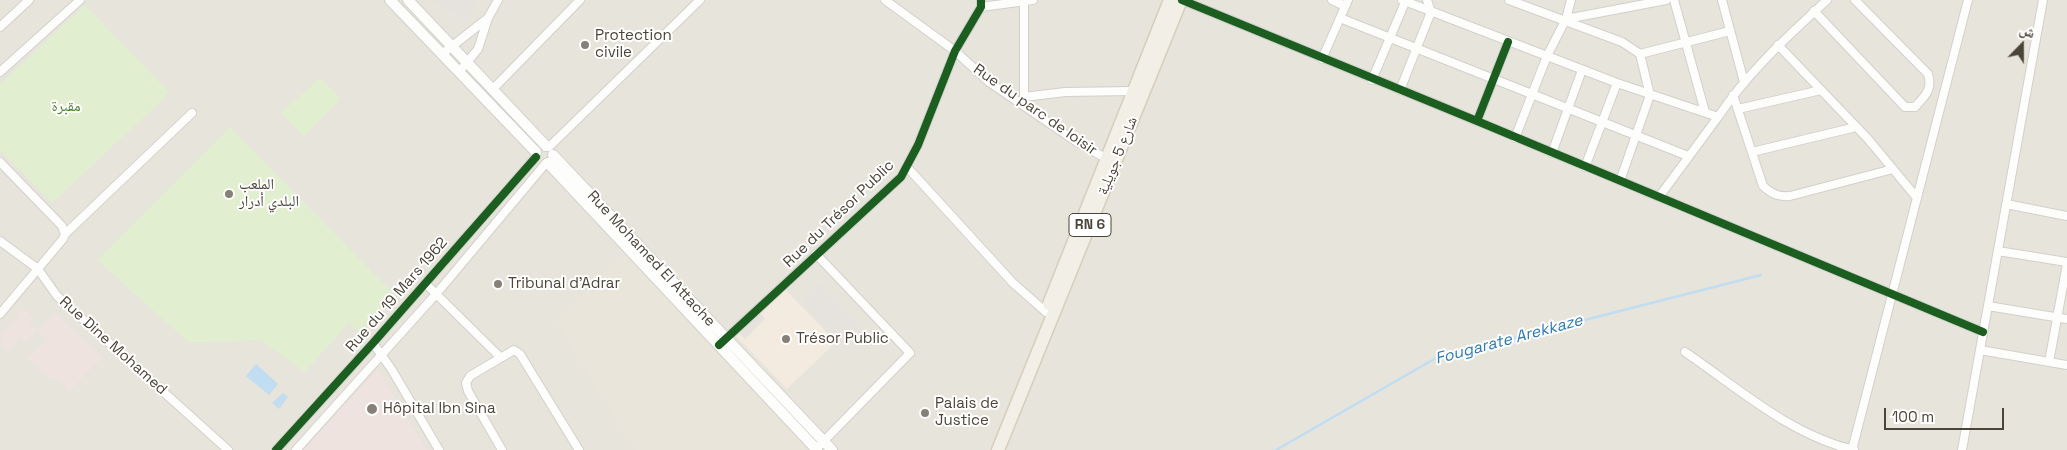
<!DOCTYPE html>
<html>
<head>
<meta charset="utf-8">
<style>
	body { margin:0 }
	#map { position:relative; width:2067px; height:450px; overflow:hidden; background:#f4f2ee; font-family:"Space Grotesk","Noto Naskh Arabic",sans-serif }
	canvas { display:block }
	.north { position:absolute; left:1997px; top:20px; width:50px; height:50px; -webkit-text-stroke:4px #fff; paint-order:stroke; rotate:22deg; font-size:14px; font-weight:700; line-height:20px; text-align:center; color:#4b4439 }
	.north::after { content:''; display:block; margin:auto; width:18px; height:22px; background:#4b4439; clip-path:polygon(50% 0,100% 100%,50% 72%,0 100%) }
	.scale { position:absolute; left:1884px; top:408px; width:120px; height:22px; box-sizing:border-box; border:2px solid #4b4439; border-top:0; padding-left:6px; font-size:15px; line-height:18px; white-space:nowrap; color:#4b4439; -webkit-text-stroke:4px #fff; paint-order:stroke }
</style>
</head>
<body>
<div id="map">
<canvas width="2067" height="450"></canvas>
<div class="north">ش</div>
<div class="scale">100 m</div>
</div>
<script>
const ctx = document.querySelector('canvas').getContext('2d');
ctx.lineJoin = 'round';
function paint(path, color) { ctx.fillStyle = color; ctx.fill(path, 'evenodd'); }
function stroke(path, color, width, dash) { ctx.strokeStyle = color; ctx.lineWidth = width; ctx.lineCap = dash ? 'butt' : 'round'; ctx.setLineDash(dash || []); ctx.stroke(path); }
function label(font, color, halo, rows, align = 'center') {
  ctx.font = font + ' "Space Grotesk","Noto Naskh Arabic",sans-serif'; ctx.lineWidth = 4; ctx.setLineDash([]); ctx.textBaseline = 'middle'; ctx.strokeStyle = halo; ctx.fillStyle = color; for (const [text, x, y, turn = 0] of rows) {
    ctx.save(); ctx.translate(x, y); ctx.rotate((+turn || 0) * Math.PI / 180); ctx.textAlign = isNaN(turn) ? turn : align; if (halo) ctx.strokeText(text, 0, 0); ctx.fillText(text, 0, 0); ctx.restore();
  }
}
paint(new Path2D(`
	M 0,0 L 2067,0 L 2067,450 L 0,450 Z`), '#e7e4dc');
paint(new Path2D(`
	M 785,289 L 836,342 L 787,389 L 736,336 Z`), '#f3ebdf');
paint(new Path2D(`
	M 624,253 L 813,450 L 634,450 L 556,321 Z`), '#eae5da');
paint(new Path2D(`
	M 26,310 L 34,317 L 29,323 L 36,330 L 26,341 L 21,336 L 8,352 L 0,345 L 2,339 L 0,337 L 18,316 L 16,314 L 19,311 Z
	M 55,313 L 102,358 L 69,392 L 55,376 L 51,379 L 28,359 L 46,340 L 38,331 Z
	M 378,369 L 427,450 L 304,450 Z`), '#eee3df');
paint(new Path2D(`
	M 85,5 L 170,93 L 52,203 L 0,150 L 0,84 Z
	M 320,78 L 341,99 L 304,137 L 281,113 Z
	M 230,127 L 396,296 L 360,333 L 349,323 L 305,372 L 260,340 L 189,343 L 97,260 Z`), '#e1eecf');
paint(new Path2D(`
	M 432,0 L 471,0 L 476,4 L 465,21 Z
	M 820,284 L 860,325 L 841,344 L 801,302 Z
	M 760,313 L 765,319 L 745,339 L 739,333 Z`), '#e6e3df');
paint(new Path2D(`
	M 256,364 L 278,384 L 269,395 L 246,376 Z
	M 283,393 L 288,397 L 279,409 L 272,403 Z`), '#c0ddf1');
stroke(new Path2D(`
	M 1276,450 L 1436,358 L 1761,275`), '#c0ddf1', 2.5);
const minor = new Path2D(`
	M 885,0 L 955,51 L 989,82 L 1077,142 L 1109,160
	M 1182,0 L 1477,121 L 1508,42
	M 1332,0 L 1345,6
	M 1402,0 L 1617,83 L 1718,117 C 1748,72 1787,37 1827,0
	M 1509,0 L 1622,42 L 1640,54 L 1650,95 L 1620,181
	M 1674,0 L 1705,112
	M 1722,0 L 1744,82
	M 981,7 L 1033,0
	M 1814,11 L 1905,107 L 1915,107 C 1925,96 1933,89 1928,74 L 1855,0
	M 1340,18 L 1688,156
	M 1566,19 L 1571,0
	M 0,27 L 29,0
	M 1778,45 L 1868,139 L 1917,198
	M 442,54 L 488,18
	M 1640,54 L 1730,31
	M 1322,59 L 1348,0
	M 0,72 L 80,0
	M 459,72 L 478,49 L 488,18 L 498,0
	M 1372,80 L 1406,0
	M 493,89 L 580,0
	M 1400,90 L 1431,12 L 1427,0
	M 1733,95 L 1763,186 C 1772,194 1778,197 1790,196 L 1893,169
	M 1024,97 L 1065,92 L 1133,91
	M 1024,100 L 1024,2
	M 1738,109 L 1821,90
	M 1477,121 L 1983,332
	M 1515,138 L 1547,56 L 1566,19 L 1666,0
	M 549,147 L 700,0
	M 1752,152 L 1856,127
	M 1552,153 L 1582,70
	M 0,162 L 62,226 L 65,234 L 63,239 L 0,314
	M 907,167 L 1013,283 L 1046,312
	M 1585,167 L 1617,83
	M 1659,197 L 1718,117
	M 2006,204 L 2067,216
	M 65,234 L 192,113
	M 0,241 L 38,269 L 57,296 L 228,450
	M 1998,251 L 2067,262
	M 816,254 L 910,353 L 816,449
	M 425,283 L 500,357
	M 1988,306 L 2067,319
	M 722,342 L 901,177 L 918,145 L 955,51 L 981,7 L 981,0
	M 373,343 L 392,370 L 439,450
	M 1980,350 L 2067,365
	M 1685,352 C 1738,388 1790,435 1854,450
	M 2049,362 L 2067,264
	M 276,450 L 373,343 L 536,157
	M 296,450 L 437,293 L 546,163
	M 502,450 L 468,391 L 466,383 L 470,376 L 514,350 L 520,354 L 579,450
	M 1852,450 L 1968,0
	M 1962,450 L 2043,0`);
const tertiary = new Path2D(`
	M 390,0 L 536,152
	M 408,0 L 546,146
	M 553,155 L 832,450
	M 548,163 L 817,450`);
const primary = new Path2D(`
	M 1049,304 L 1170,0
	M 998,450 L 1181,0`);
stroke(minor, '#d2d0cb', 10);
stroke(tertiary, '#d2d0cb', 12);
stroke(primary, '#d6cebb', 15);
stroke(minor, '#fdfdfc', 8);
stroke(tertiary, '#fdfdfc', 10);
stroke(primary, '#f2efe6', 12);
stroke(new Path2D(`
	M 1182,0 L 1477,121 L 1508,42
	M 1477,121 L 1983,332
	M 719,345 L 901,177 L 918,145 L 955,51 L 981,7 L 981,0
	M 276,450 L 373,343 L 536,157`), '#1b5e20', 8);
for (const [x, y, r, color] of [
	[585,45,5,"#868178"],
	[229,194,5,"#868178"],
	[498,284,5,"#868178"],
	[786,339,5,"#868178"],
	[372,409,6,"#868178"],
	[925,413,5,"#868178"]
]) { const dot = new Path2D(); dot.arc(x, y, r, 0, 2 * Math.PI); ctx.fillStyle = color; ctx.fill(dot); stroke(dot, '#fff', 2); }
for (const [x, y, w] of [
	[1090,225,42]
]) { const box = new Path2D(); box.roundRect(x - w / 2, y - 11.5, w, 23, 4); ctx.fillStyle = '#fff'; ctx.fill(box); stroke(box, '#4b4439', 1); }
label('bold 14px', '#4b4439', null, [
	["RN 6",1090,225]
]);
label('15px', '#4b4439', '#fff', [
	["Protection",595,36],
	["civile",595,53],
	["الملعب",239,185],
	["البلدي أدرار",239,202],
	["Tribunal d'Adrar",508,284],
	["Trésor Public",796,339],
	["Palais de",935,404],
	["Justice",935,421],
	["Hôpital Ibn Sina",383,409]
], 'left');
label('15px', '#4a7f2a', '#fff', [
	["مقبرة",66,107]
]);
label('15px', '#4b4439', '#fff', [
	["Rue du parc de loisir",1035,110,35],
	["شارع 5 جويلية",1118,156,-68],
	["Rue du Trésor Public",839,214,-44],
	["Rue Mohamed El Attache",651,259,47],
	["Rue du 19 Mars 1962",397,295,-49],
	["Rue Dine Mohamed",113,346,42]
]);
label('italic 16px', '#2e7ab2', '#fff', [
	["Fougarate Arekkaze",1509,340,-15]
]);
</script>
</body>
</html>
